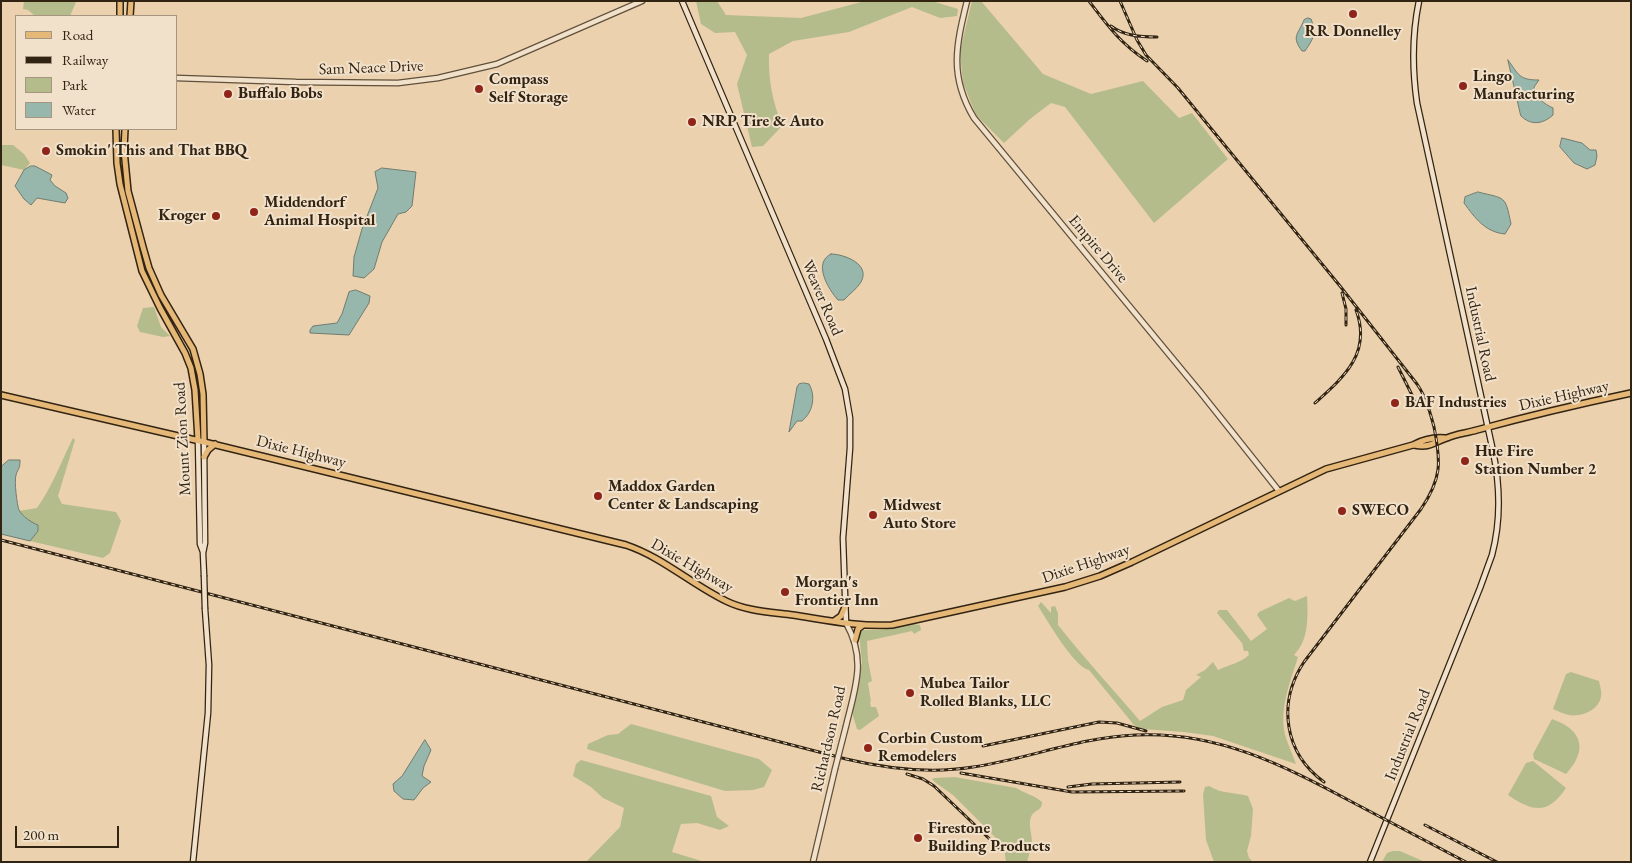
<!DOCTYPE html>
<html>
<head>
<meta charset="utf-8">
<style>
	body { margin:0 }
	#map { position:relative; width:1632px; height:863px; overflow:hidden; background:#ebd1ae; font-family:"EB Garamond",serif }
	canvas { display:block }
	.frame { position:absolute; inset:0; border:2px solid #322413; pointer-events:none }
	.legend { position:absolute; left:15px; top:15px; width:162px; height:115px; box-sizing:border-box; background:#f2e1ca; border:1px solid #a59581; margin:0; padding:6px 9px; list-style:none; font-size:15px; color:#322413 }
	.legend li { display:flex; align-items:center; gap:10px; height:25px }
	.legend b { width:25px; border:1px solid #a59581 }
	.scale { position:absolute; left:15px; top:826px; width:104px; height:22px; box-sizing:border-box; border:2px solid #322413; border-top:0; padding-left:6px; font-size:15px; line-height:18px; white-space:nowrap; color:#322413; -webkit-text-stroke:4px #f2e1ca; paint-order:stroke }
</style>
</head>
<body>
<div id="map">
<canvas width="1632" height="863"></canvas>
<div class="frame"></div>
<ul class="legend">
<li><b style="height:6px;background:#e6b877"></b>Road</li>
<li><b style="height:6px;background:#322413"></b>Railway</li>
<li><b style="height:14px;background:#b5bc8c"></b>Park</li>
<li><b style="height:14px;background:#98b7ac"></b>Water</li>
</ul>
<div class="scale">200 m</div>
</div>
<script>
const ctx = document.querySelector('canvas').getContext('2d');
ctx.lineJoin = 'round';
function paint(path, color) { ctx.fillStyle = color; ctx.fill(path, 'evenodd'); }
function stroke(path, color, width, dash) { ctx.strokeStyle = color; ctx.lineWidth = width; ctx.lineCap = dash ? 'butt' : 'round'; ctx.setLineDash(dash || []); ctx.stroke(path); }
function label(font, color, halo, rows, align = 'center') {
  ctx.font = font + ' "EB Garamond",serif'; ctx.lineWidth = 4; ctx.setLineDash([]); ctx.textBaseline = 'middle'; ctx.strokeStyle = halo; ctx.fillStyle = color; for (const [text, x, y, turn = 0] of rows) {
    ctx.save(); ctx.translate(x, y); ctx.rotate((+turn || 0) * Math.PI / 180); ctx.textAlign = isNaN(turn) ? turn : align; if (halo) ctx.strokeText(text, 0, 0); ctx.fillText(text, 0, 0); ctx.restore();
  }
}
paint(new Path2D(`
	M 24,1 L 76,1 L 76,2 L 70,16 L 35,16 L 28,10 L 23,9 Z
	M 696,1 L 717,1 L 726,15 L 801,18 L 865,1 L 932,1 L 958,9 L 957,16 L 940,18 L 912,7 L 849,32 L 793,41 L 769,54 C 768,80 773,102 782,126 L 763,146 L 752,147 L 737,84 L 747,55 L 735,32 L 715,33 L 701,24 Z
	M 972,1 L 981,1 L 1043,74 L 1091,94 L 1143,81 L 1179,118 L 1192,113 L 1228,159 L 1154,223 L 1065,107 L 1051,103 L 1030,119 L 1004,143 L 976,115 L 963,83 L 960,51 Z
	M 1,145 L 13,145 L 24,154 L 30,163 L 24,170 L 1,165 Z
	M 154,307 L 161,327 L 170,336 L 163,337 L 140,332 L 137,326 L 143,308 Z
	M 73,438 L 75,440 L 58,496 L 62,504 L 116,512 L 121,521 L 110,553 L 103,558 L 30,541 L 38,531 L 32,523 L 19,511 L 37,508 C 52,487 61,462 73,438 Z
	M 1307,596 C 1308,617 1309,640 1294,655 L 1298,657 C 1290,683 1278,711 1286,738 C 1289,747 1293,755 1296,764 L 1213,736 L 1184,732 L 1142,729 L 1134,725 L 1089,670 C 1074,667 1047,620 1038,606 L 1041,602 L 1051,613 L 1051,607 L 1055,606 L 1058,613 L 1058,625 C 1084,658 1113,689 1140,721 L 1162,707 L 1183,700 L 1186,690 L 1201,677 L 1196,675 L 1205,670 L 1213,662 L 1218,670 C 1230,664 1239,664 1249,655 L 1248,651 L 1244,651 L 1242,643 L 1217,613 L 1219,610 L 1227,610 L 1251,641 L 1267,629 L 1257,615 L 1259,612 L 1289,598 L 1295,601 Z
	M 913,624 L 920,625 L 921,630 L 914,634 L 912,631 L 867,641 L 868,660 L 872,681 L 868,683 L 871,702 L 870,702 L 871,707 L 876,707 L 879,716 L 860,730 L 857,729 L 853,716 L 853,709 L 862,662 L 859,633 L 863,630 L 881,630 Z
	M 1571,672 L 1599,681 C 1600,686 1602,692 1601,697 C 1598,711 1581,717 1569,715 C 1564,714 1558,711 1553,709 L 1566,674 Z
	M 1552,719 C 1583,730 1588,750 1566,774 L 1534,759 L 1533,754 Z
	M 631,724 L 759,759 L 772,770 L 764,787 L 753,790 L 725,791 L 587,749 L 588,744 L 608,735 L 618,734 Z
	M 581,760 L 711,796 L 717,817 L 729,826 L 720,830 L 697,823 L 681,824 L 672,852 L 705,862 L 586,862 L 620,827 L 624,808 L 603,798 L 591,787 L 573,776 L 576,764 Z
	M 1533,761 L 1566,788 C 1548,815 1533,812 1508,795 L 1526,763 Z
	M 955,777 L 1016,788 C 1024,793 1036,796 1042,802 C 1042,812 1034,809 1031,817 C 1028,824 1032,834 1032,842 C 1031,848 1029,855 1027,862 L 1006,862 L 1004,848 L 1000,842 L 953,795 L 936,783 L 932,779 L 934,778 Z
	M 1209,786 C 1222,794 1234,792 1248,796 L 1253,809 L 1251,836 L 1247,851 L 1249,858 L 1253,862 L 1214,862 L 1206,840 L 1203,794 L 1205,787 Z
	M 1393,851 L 1400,851 L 1425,862 L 1382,862 L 1387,853 Z`), '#b5bc8c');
const water = new Path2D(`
	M 1308,18 L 1311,19 C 1317,34 1313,39 1305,51 L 1302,51 C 1291,36 1298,35 1304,20 Z
	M 1508,60 C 1519,75 1519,80 1539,80 L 1534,87 C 1535,97 1544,104 1553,108 L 1553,115 C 1543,124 1531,126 1521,116 Z
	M 1562,138 L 1582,143 L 1590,150 L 1596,150 L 1597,156 L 1595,165 L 1587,169 L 1574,163 L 1560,147 Z
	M 31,166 L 35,166 L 52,175 L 50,180 L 55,186 L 66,193 L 68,198 L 65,203 L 37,198 L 31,205 L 24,199 L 15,186 L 24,170 Z
	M 382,168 L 416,172 L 412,206 L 406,212 L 398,214 L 382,242 L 374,269 L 364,278 L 353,276 L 354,257 L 362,229 L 378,188 L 375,172 Z
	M 1478,192 C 1506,199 1505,195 1511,224 L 1505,234 C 1485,232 1475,218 1464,203 L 1465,197 Z
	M 831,254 C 844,254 871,264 861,282 C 857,289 849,294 844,300 L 838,300 C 829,290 812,263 831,254 Z
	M 356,290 L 370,296 L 369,303 L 349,335 L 310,333 L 310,330 L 313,326 L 337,323 L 342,314 L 349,292 Z
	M 804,383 L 809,384 C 816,396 813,412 802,421 L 797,421 L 789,432 L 797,387 L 799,384 Z
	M 9,460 L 20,460 C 20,470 18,468 16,475 C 14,481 17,505 19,510 C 22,516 32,523 38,525 L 38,531 L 30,541 L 1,534 L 1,467 Z
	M 425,740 L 431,750 L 424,766 L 422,776 L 431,782 L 423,788 L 414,800 L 403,799 L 394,791 L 393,784 L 402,776 Z`);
paint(water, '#98b7ac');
stroke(water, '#6f7c6f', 1);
const tertiary = new Path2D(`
	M 967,1 C 956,46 949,76 974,118 L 1201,393 L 1279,491
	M 176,78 L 296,82 L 398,83 L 438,78 L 497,64 L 642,1
	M 846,726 C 855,688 867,660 846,623
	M 813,862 L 835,769`);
const secondary = new Path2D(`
	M 682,1 L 826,339 L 845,389 L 850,418 L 850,448 L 843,538 L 846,623
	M 198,440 L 200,544 L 203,552
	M 204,575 L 203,553 L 205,543 L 204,442
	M 193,862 L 208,713 L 209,665 L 205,609
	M 1370,862 L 1480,588 C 1484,577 1488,566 1492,555 C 1501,521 1500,485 1493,451 L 1417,103 C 1412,68 1412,35 1419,1`);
const primary = new Path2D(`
	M 120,16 L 120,1
	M 130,16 L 131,1
	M 116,129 L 117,163 L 120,184 L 142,271 L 160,308 L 185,353 L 191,368 L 195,390 L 198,440
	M 125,129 L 124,150 L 128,191 L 143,247 L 149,268 L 161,295 L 193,349 L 200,374 L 203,394 L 204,442
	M 1,395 L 204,442 L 626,545 C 662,557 691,584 726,601 C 746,611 770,612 793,615 C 826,620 858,627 892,625 L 1065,587 L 1100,576 L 1132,562 L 1326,469 L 1413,445 C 1424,439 1433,437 1445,438
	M 1414,445 C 1431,448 1432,443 1447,438 C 1456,434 1467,433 1477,430 C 1528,416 1579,404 1631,393
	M 204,457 L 208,450 L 215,444
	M 834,621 L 841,616 L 845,607
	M 855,640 L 858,629 L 863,625`);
stroke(tertiary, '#604f3a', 7);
stroke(secondary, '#322413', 7);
stroke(primary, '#322413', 8);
stroke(tertiary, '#f2e1ca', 4.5);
stroke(secondary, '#f2e1ca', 4.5);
stroke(primary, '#e6b877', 5);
const rail = new Path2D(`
	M 1089,1 C 1108,26 1120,43 1147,61
	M 1120,1 L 1137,40 L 1146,55 L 1178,88 L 1200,115 L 1340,286 L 1417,384 C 1426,397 1430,412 1434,427 C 1441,462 1442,478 1421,509 L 1304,662 C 1277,703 1284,753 1324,782
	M 1111,26 C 1124,36 1141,37 1157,37
	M 1342,293 L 1346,309 L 1346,325
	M 1398,367 L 1418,407
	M 1315,403 C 1344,377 1372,353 1356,310
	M 1,540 L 846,759 C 888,769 930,774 973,767 C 1028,759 1080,737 1136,735 C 1217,731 1283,765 1352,802 C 1390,822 1428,842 1466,862
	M 983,746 L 1099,722 L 1117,723 L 1146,731
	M 961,773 L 1072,792 L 1184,791
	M 907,774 L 923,779 L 934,786 L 999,848
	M 1068,787 L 1092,784 L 1180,782
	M 1425,825 L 1497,862`);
stroke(rail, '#322413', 3);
stroke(rail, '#f2e1ca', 1, [4]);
const tertiaryBridge = new Path2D(`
	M 835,769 L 846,726`);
const secondaryBridge = new Path2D(`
	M 204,575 L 205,609`);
stroke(tertiaryBridge, '#604f3a', 7, []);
stroke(secondaryBridge, '#322413', 7, []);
stroke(tertiaryBridge, '#f2e1ca', 4.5);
stroke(secondaryBridge, '#f2e1ca', 4.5);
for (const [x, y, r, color] of [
	[1353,14,5,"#8f2418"],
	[1463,86,5,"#8f2418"],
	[479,89,5,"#8f2418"],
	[228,94,5,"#8f2418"],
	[692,122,5,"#8f2418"],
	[46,151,5,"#8f2418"],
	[254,212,5,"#8f2418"],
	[216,216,5,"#8f2418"],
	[1395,403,5,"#8f2418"],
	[1465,461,5,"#8f2418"],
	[598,496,5,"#8f2418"],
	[1342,511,5,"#8f2418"],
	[873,515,5,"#8f2418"],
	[785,592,5,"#8f2418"],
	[910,693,5,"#8f2418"],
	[868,748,5,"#8f2418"],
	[918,838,5,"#8f2418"]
]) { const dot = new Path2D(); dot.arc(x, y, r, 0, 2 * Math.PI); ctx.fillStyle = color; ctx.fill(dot); stroke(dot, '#f2e1ca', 2); }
label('bold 16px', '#322413', '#f2e1ca', [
	["RR Donnelley",1353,32,"center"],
	["Lingo",1473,77],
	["Manufacturing",1473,95],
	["Compass",489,80],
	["Self Storage",489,98],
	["Buffalo Bobs",238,94],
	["NRP Tire & Auto",702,122],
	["Smokin' This and That BBQ",56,151],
	["Middendorf",264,203],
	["Animal Hospital",264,221],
	["Kroger",206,216,"right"],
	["BAF Industries",1405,403],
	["Hue Fire",1475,452],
	["Station Number 2",1475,470],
	["Maddox Garden",608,487],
	["Center & Landscaping",608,505],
	["Midwest",883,506],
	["Auto Store",883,524],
	["SWECO",1352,511],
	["Morgan's",795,583],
	["Frontier Inn",795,601],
	["Mubea Tailor",920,684],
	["Rolled Blanks, LLC",920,702],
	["Corbin Custom",878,739],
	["Remodelers",878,757],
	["Firestone",928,829],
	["Building Products",928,847]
], 'left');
label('16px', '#322413', '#f2e1ca', [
	["Sam Neace Drive",371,68,-2],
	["Empire Drive",1098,249,50],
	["Weaver Road",822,298,67],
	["Industrial Road",1480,334,78],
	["Dixie Highway",1564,396,-13],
	["Mount Zion Road",183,439,-93],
	["Dixie Highway",301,452,14],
	["Dixie Highway",1086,564,-19],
	["Dixie Highway",692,566,30],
	["Industrial Road",1408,735,-68],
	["Richardson Road",829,739,-77]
]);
</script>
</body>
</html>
